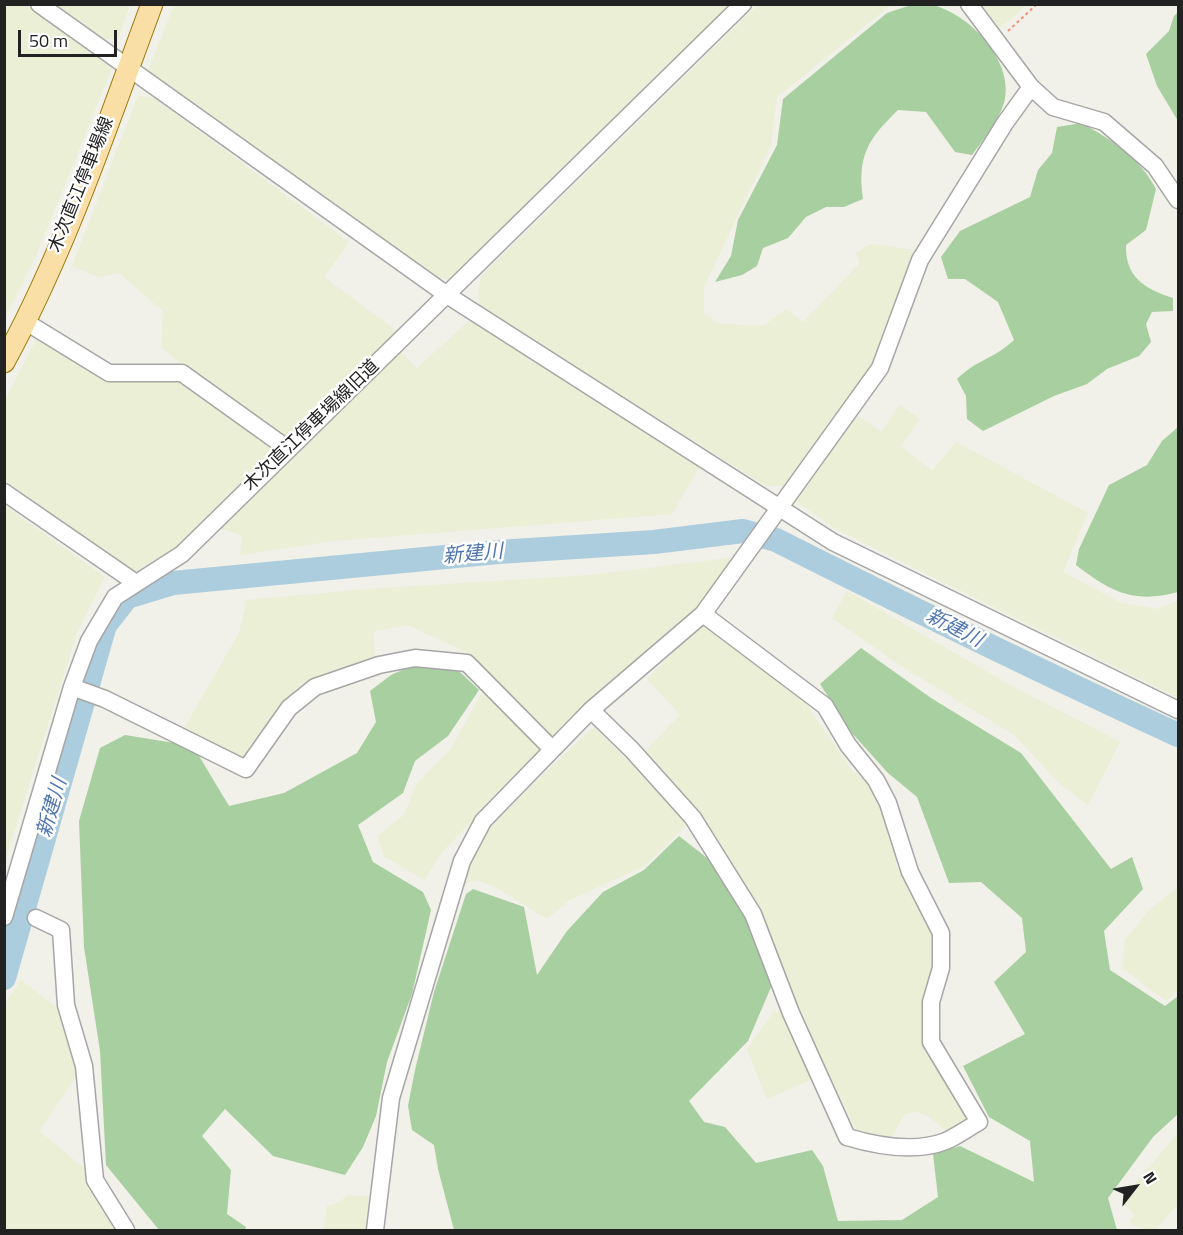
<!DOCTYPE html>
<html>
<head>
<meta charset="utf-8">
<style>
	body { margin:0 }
	#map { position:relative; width:1183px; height:1235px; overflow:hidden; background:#f1f0e9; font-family:"Titillium Web",sans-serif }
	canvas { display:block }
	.frame { position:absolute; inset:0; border:6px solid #222; pointer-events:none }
	.north { position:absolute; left:1105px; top:1157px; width:60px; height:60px; -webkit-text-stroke:4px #fff; paint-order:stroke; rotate:59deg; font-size:16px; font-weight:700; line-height:24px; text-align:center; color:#222 }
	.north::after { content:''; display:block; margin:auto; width:21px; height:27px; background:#222; clip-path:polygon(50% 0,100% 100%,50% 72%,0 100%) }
	.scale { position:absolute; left:18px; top:30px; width:99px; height:27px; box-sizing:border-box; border:3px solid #222; border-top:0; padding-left:8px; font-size:18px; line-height:21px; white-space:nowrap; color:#222; -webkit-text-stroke:4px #fff; paint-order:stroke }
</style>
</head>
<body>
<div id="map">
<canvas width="1183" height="1235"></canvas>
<div class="frame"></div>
<div class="north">N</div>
<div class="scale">50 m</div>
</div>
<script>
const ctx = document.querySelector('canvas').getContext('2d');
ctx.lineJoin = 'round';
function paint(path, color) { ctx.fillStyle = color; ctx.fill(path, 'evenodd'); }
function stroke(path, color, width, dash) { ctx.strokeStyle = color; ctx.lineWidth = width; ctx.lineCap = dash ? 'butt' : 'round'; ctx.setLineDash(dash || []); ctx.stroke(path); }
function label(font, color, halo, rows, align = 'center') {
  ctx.font = font + ' "Titillium Web","Noto Sans JP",sans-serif'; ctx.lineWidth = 5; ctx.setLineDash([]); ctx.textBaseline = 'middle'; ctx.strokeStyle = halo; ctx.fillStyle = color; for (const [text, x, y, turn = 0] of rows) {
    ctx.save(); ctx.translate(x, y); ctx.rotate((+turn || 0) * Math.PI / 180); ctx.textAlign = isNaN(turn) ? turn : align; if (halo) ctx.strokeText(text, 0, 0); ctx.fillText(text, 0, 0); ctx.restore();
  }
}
paint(new Path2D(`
	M 5,5 L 26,5 L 113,66 L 35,258 L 5,317 Z
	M 52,5 L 130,5 L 118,39 L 100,39 Z
	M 174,5 L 736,5 L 463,274 L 447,279 L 433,277 L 148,71 Z
	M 758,5 L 891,5 L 777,97 L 771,145 L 704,287 L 704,314 L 720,324 L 763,326 L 786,309 L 803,322 L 860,263 L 856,253 L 871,244 L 915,250 L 868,372 L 783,486 L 766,486 L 480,307 L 478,294 L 481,276 Z
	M 979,5 L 1027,5 L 997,30 Z
	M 138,96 L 154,98 L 349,242 L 324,277 L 399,333 L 287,440 L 161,348 L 163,311 L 119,273 L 99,277 L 72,266 Z
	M 470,320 L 700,466 L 672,514 L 333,541 L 240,555 L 242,536 L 218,527 L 300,451 L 400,351 L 417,368 Z
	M 36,340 L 46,342 L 108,381 L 183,382 L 278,448 L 178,547 L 133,572 L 5,480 L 4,402 Z
	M 900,405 L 920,419 L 901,446 L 932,471 L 956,442 L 1088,513 L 1063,572 L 1121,603 L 1157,609 L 1178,601 L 1178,698 L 834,528 L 796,501 L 857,415 L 881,432 Z
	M 5,506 L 105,577 L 78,630 L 5,861 Z
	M 737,557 L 700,610 L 554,740 L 472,655 L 408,625 L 374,631 L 375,657 L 301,683 L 244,762 L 183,730 L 239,633 L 247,600 L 368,589 L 591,575 Z
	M 847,591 L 1010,685 L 1120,742 L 1088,805 L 1061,785 L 1014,735 L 906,669 L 832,618 Z
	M 702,622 L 804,701 L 853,772 L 870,782 L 895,839 L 896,866 L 935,931 L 936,966 L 924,1028 L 972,1120 L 949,1133 L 929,1117 L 916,1111 L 904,1115 L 891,1138 L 856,1130 L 796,1006 L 756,905 L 642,754 L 680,715 L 647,679 Z
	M 484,689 L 543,748 L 443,851 L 424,880 L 384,856 L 377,836 L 404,815 L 416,785 L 450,750 Z
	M 594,727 L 655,786 L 688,824 L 643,867 L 571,899 L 547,919 L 497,888 L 477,880 L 461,885 L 479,834 Z
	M 1178,887 L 1178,991 L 1166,1001 L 1122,968 L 1125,940 L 1148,911 Z
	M 21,980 L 57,1008 L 77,1075 L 39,1131 L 84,1168 L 87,1185 L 116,1230 L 5,1230 L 5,1004 Z
	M 783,1011 L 813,1079 L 767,1099 L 747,1050 L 773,1012 Z
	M 1178,1133 L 1178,1204 L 1155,1230 L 1144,1230 L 1129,1222 L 1135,1215 L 1121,1200 Z
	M 348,1195 L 369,1197 L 365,1230 L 324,1230 L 327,1206 L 338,1203 Z`), '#eaefd5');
paint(new Path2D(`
	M 911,5 C 920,5 931,4 939,7 C 974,19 1015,64 1004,103 C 998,122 983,140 972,155 L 955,152 L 926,112 L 898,110 C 868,139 857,156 863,199 L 844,207 L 826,207 L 806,217 L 788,238 L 763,248 L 757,266 L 742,275 L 715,282 L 731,256 L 738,220 L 777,145 L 783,99 L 887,13 Z
	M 1178,12 L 1178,121 L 1157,86 L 1146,54 L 1169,31 L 1174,16 Z
	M 1082,123 C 1113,141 1139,157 1156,189 L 1146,230 L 1126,245 C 1125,277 1145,289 1173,298 L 1173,311 L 1152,312 L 1146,324 L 1151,342 L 1139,356 L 1107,369 L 1087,384 L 1054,396 L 983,431 L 967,419 L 966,396 L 957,379 C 976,360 994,359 1014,340 L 998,302 L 965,279 L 948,279 L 941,257 L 960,231 L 1030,197 L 1038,170 L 1052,153 L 1057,127 Z
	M 1178,427 L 1178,592 C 1134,604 1111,592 1076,565 L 1079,549 L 1109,485 L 1147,465 L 1162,441 Z
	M 861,648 L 931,698 L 1021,753 L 1111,869 L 1132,857 L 1143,889 L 1104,931 L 1110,970 L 1165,1006 L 1178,996 L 1178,1114 L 1153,1137 L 1108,1198 L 1117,1230 L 454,1230 L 438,1169 L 434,1145 L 412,1130 L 408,1106 L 415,1070 L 434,992 L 466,894 L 473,889 L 524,907 L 537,975 L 567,931 L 603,892 L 644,870 L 679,836 L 711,861 L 744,913 L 774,980 L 748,1041 L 689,1101 L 704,1122 L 725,1127 L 756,1163 L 812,1150 L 823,1166 L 838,1221 L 902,1220 L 938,1197 L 933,1154 L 960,1146 L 1034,1182 L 1030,1141 L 989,1117 L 963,1066 L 1025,1034 L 994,982 L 1026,952 L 1022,918 L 981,882 L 949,883 L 917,797 L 888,773 L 851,732 L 820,684 Z
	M 416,664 L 460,672 L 479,690 L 448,736 L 415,761 L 403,793 L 358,825 L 373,862 L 423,892 L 431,910 L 412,994 L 387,1062 L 376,1116 L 363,1147 L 345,1175 L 273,1156 L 225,1109 L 202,1136 L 231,1170 L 227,1214 L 246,1227 L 245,1230 L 159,1230 L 106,1165 L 100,1051 L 84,947 L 79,821 L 100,748 L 125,735 L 193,746 L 229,806 L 284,793 L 357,753 L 376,722 L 370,691 L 391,675 Z`), '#a8cf9f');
stroke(new Path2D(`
	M 4,978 L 105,625 L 127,597 L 173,583 L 498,552 L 654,542 L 743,531 L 776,540 C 909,607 1043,673 1178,735`), '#abcddd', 24);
const minor = new Path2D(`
	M 39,4 L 447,295 L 833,542 L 1178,710
	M 969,4 L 1031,87 L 1053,107 L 1104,122 L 1155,166 L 1178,200
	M 26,322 L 109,373 L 182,373 L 288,449
	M 4,492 L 136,583
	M 72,687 L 105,699 L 246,769 L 289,708 L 315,687 L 379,665 L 415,658 L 467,663 L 552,749
	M 591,710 L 632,750 L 693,818 L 753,914 L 791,1013 L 847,1137 C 877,1146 915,1153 946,1141 C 957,1136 968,1128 979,1122 L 931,1042 L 931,1002 L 941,968 L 941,933 L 910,872 L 888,803 L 876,780 L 848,745 L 825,706 L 703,614
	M 4,917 L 72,687 L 89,641 L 115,597 L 182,554 L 743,4
	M 36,918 L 61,930 L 66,1005 L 84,1066 L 95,1180 L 126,1230
	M 375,1230 L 391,1098 L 462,861 L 483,821 L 591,710 L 703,614 L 880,368 L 920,260 L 1005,123 L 1031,87`);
const major = new Path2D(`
	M 4,362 C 66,249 107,125 152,4`);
stroke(minor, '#a6a6a6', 19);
stroke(major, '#9a7805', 23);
stroke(new Path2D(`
	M 1008,31 L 1037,4`), '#f69076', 2, [3, 3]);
stroke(minor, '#fff', 16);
stroke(major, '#f9dea6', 21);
label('18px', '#222', '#fff', [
	["木次直江停車場線",82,185,-68],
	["木次直江停車場線旧道",312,426,-44]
]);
label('italic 20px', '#5076b0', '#fff', [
	["新建川",473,555,-5],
	["新建川",954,629,27],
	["新建川",53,808,-74]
]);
</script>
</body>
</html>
